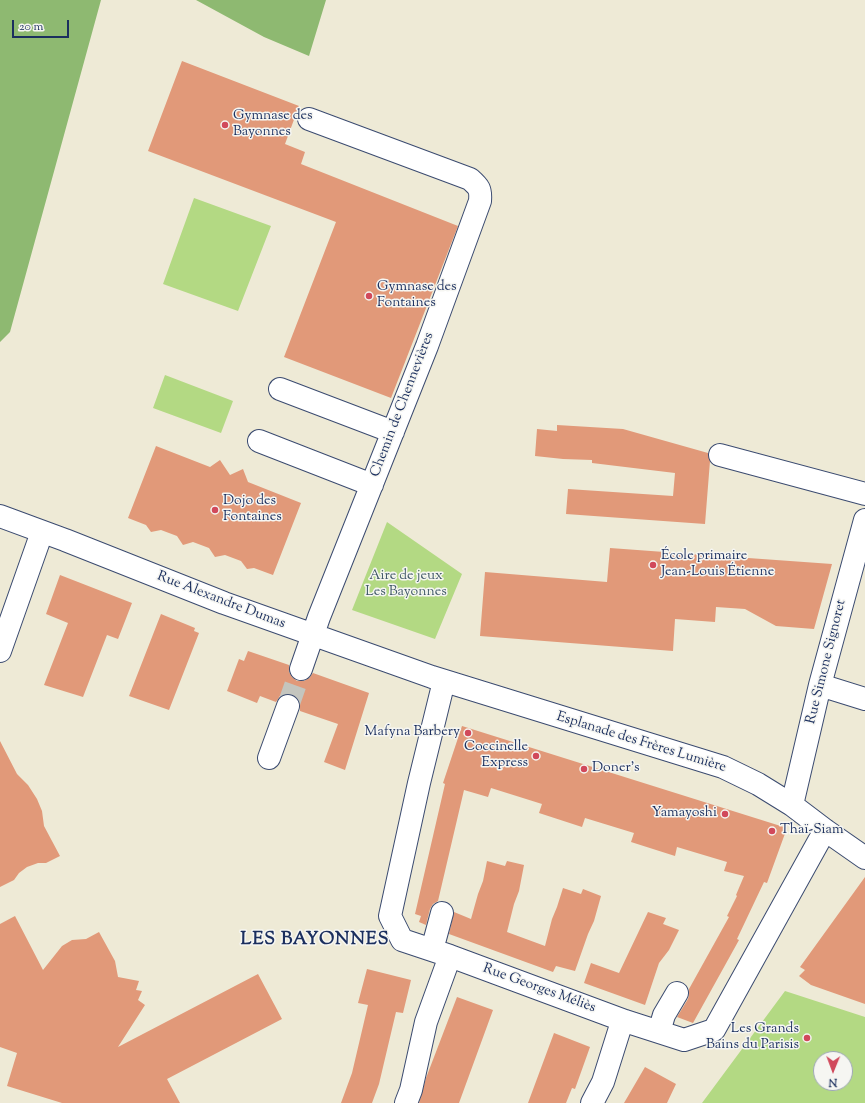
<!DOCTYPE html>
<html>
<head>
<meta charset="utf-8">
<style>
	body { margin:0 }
	#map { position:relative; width:865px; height:1103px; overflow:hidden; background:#eeead6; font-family:"Sorts Mill Goudy",serif }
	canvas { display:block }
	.north { position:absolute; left:813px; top:1051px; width:40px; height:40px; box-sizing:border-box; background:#f6f6f2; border:1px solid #9ea6b7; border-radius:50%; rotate:181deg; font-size:11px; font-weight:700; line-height:16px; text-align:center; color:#1b2f5e }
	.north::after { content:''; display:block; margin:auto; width:14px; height:18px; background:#d1495b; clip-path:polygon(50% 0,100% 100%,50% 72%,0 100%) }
	.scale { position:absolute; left:12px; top:20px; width:57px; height:18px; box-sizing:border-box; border:2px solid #1b2f5e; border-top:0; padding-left:5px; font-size:12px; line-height:14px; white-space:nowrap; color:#1b2f5e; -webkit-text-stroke:3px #f6f6f2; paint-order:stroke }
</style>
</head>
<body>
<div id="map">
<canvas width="865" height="1103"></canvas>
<div class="north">N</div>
<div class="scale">20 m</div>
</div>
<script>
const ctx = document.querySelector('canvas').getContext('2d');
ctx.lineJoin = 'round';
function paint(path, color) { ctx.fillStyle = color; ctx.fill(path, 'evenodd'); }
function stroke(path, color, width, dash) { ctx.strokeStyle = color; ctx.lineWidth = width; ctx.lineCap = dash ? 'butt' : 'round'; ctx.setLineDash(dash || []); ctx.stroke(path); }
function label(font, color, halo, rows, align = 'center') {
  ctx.font = font + ' "Sorts Mill Goudy",serif'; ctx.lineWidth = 3; ctx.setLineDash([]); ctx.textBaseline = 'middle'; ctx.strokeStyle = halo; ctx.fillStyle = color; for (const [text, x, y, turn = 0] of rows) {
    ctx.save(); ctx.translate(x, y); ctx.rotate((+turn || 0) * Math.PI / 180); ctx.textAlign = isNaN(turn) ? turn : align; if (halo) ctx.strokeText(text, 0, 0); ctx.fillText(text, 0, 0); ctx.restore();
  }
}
paint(new Path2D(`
	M 194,198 L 271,226 L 238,311 L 163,284 Z
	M 165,375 L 233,401 L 221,433 L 153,408 Z
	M 387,522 L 462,574 L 435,639 L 352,610 Z
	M 785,991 L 865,1017 L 865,1103 L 702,1103 ZM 821,1059 L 845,1059 L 845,1083 L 821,1083 Z`), '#b3d983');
paint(new Path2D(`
	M 0,0 L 101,0 L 10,332 L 0,342 Z
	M 196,0 L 326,0 L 309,56 L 264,37 Z`), '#8eb971');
paint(new Path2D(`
	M 182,61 L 299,106 L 285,144 L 305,152 L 301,164 L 458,226 L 391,398 L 284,357 L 336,222 L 148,151 Z
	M 557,425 L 623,429 L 708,453 L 710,461 L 705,524 L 566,514 L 568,489 L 673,496 L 675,473 L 592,463 L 592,460 L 563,459 L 535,456 L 537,429 L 557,431 Z
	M 156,446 L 210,467 L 220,460 L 230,475 L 243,469 L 248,482 L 301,503 L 273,575 L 254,568 L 247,569 L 241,561 L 225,555 L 215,557 L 209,548 L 193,542 L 183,545 L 177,536 L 161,530 L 151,532 L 146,525 L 128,518 Z
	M 610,548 L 678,553 L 832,564 L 814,629 L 776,626 L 745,609 L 716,607 L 715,622 L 675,619 L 673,651 L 480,636 L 485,572 L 607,582 Z
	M 60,575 L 132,603 L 118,639 L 107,635 L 83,697 L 44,685 L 68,623 L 46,614 Z
	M 161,614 L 195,628 L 194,631 L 199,633 L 169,710 L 129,696 Z
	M 248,651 L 289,665 L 289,672 L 292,677 L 297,681 L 304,681 L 309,678 L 313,673 L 369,693 L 345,770 L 324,762 L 338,724 L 300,711 L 300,704 L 298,698 L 292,694 L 285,694 L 280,696 L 276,702 L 260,696 L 257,703 L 227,691 L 239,659 L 244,661 Z
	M 462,726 L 787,828 L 767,883 L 764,882 L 737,939 L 739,940 L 693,1023 L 677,1017 L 688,999 L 689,994 L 689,989 L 729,917 L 727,916 L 737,896 L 736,895 L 744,876 L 724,871 L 727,862 L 677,847 L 675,856 L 631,842 L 634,833 L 585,818 L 582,827 L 539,813 L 542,804 L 491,788 L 488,797 L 464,790 L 438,901 L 433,904 L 430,909 L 426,925 L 419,922 L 421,916 L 415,914 L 445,784 L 443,783 Z
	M 0,741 L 17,774 L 28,785 L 37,799 L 42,811 L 44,826 L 60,856 L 46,863 L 38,863 L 27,867 L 19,873 L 14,880 L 0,887 Z
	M 487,861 L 505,866 L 507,861 L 524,865 L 519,891 L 514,904 L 507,932 L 545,946 L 552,919 L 557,907 L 563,888 L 581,894 L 583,889 L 601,896 L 594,921 L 588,934 L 575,971 L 556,966 L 553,972 L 449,934 L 454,912 L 471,919 L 478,894 L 483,881 Z
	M 865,877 L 865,1004 L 811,985 L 799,976 L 805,970 L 800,967 Z
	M 648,912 L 666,918 L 663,924 L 679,930 L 669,950 L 659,963 L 645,1005 L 584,983 L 591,963 L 619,973 Z
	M 15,916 L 43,970 L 62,946 L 72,940 L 86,939 L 99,932 L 115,961 L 118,977 L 139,981 L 136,990 L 142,991 L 138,1000 L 145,1005 L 118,1047 L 258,974 L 282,1019 L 167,1079 L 180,1103 L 62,1103 L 7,1086 L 17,1053 L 0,1047 L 0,924 Z
	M 367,969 L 411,980 L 403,1013 L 396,1012 L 379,1084 L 372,1103 L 341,1103 L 352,1073 L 368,1005 L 358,1003 Z
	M 457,997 L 493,1010 L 459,1103 L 419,1103 L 426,1078 Z
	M 554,1033 L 590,1047 L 575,1089 L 572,1088 L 566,1103 L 528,1103 Z
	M 645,1067 L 676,1084 L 667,1103 L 624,1103 Z`), '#e19979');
stroke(new Path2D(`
	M 288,706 L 301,669`), '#c4c5be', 22, [22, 11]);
const minor = new Path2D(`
	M 280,389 L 393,432
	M 259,441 L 372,485
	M 720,455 L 865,494
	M 0,516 L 65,540 L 224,603 L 432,677 L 723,767 L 758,784 L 792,805 L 825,830 L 865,858
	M 0,651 L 42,532
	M 301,669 L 319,617 L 427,346 L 480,201 C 481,189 479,187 470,179 L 309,119
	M 444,681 L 419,783 L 390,916 L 402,940 L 450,956 L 625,1021 L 684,1040 L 714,1030 L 825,830
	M 820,685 L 865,699
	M 269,758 L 288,706
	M 792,805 L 820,685 L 865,520
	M 432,950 L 442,913
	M 659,1032 L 664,1015 L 677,993
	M 406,1103 L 411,1090 L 426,1022 L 450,956
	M 592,1103 L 603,1082 L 620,1028 L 625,1021`);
stroke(minor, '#3b4b70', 24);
stroke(minor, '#fff', 22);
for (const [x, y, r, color] of [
	[225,125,4,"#d1495b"],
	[369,296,4,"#d1495b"],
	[215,510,4,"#d1495b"],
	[653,565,4,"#d1495b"],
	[468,733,4,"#d1495b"],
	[536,756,4,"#d1495b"],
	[584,769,4,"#d1495b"],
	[725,814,4,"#d1495b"],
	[772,831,4,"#d1495b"],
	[807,1038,4,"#d1495b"]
]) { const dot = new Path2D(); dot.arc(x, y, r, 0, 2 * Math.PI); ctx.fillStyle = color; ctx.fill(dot); stroke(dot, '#f6f6f2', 1.5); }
label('14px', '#1b2f5e', '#f6f6f2', [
	["Gymnase des",233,117],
	["Bayonnes",233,133],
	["Gymnase des",377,288],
	["Fontaines",377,304],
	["Dojo des",223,502],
	["Fontaines",223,518],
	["École primaire",661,557],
	["Jean-Louis Étienne",661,573],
	["Mafyna Barbery",460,733,"right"],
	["Coccinelle",528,748,"right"],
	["Express",528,764,"right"],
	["Doner's",592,769],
	["Yamayoshi",717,814,"right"],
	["Thaï-Siam",780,831],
	["Les Grands",799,1030,"right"],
	["Bains du Parisis",799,1046,"right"]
], 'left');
label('14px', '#1b2f5e', '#f6f6f2', [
	["Chemin de Chennevières",403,405,-69],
	["Rue Alexandre Dumas",221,601,21],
	["Rue Simone Signoret",827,662,-76],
	["Esplanade des Frères Lumière",641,743,17],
	["Rue Georges Méliès",539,989,20]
]);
label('14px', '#415a67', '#f6f6f2', [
	["Aire de jeux",406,577],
	["Les Bayonnes",406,593]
]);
ctx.letterSpacing = '1px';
label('bold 18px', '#1b2f5e', '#f6f6f2', [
	["LES BAYONNES",315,941]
]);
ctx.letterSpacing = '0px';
</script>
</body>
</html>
